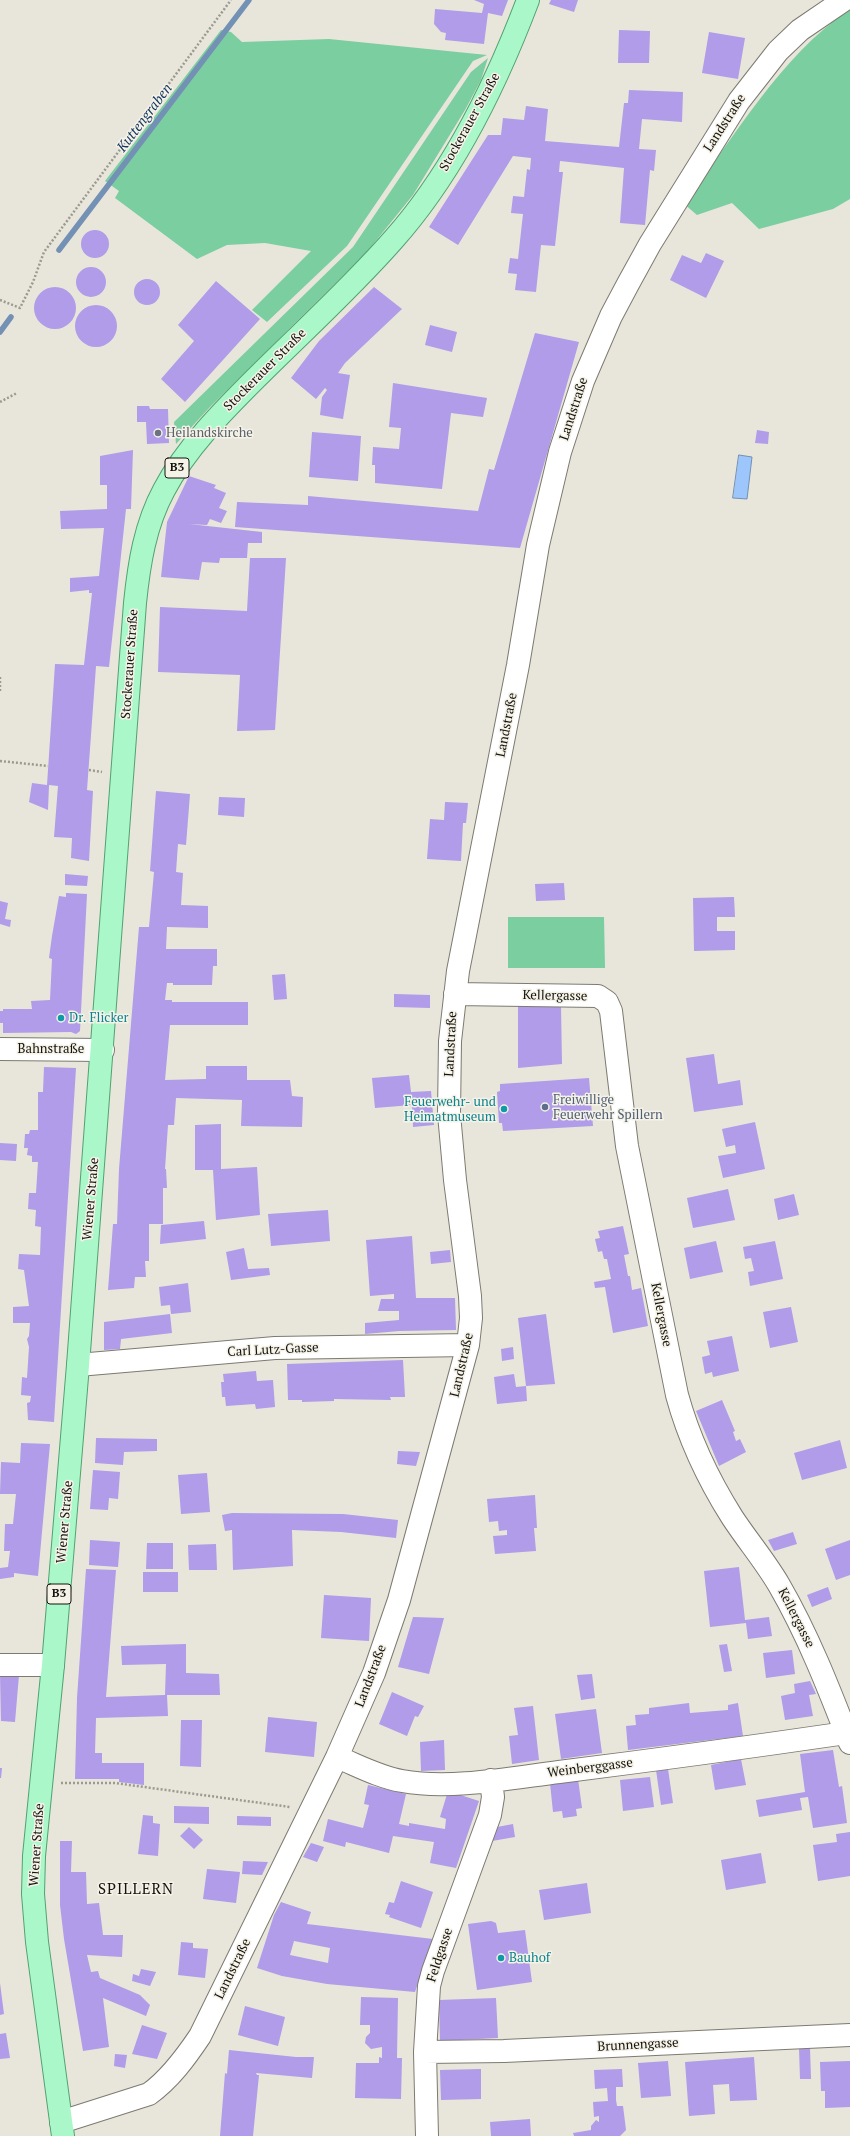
<!DOCTYPE html>
<html>
<head>
<meta charset="utf-8">
<style>
	body { margin:0 }
	canvas { display:block; background:#e8e5da }
</style>
</head>
<body>
<canvas width="850" height="2136"></canvas>
<script>
const ctx = document.querySelector('canvas').getContext('2d');
ctx.lineJoin = 'round';
function paint(path, color) { ctx.fillStyle = color; ctx.fill(path, 'evenodd'); }
function stroke(path, color, width, dash) { ctx.strokeStyle = color; ctx.lineWidth = width; ctx.lineCap = dash ? 'butt' : 'round'; ctx.setLineDash(dash || []); ctx.stroke(path); }
function label(font, color, halo, rows, align = 'center') {
  ctx.font = font + ' "PT Serif",serif'; ctx.lineWidth = 3; ctx.setLineDash([]); ctx.textBaseline = 'middle'; ctx.strokeStyle = halo; ctx.fillStyle = color; for (const [text, x, y, turn = 0] of rows) {
    ctx.save(); ctx.translate(x, y); ctx.rotate((+turn || 0) * Math.PI / 180); ctx.textAlign = isNaN(turn) ? turn : align; if (halo) ctx.strokeText(text, 0, 0); ctx.fillText(text, 0, 0); ctx.restore();
  }
}
paint(new Path2D(`
	M 850,9 L 850,199 L 833,209 L 759,229 L 732,203 L 697,215 L 683,203 C 737,136 778,58 850,9 Z
	M 221,30 L 231,32 L 242,42 L 329,39 L 487,55 L 473,61 L 347,246 L 267,322 L 252,310 L 311,251 L 265,243 L 227,245 L 197,259 L 115,198 L 119,191 L 105,181 Z
	M 488,58 L 481,80 L 465,110 L 413,195 L 366,253 L 210,407 L 176,444 L 174,422 L 353,247 L 471,72 Z
	M 508,917 L 604,917 L 605,968 L 508,968 Z`), '#7bcea0');
const water = new Path2D(`
	M 739,455 L 752,457 L 747,499 L 733,498 Z`);
paint(water, '#9cc6fc');
stroke(water, '#7390b5', 1);
stroke(new Path2D(`
	M 59,250 L 249,0
	M 0,332 L 11,317`), '#7390b5', 5.5);
paint(new Path2D(`
	M 474,0 L 508,0 L 502,16 L 488,13 L 484,44 L 445,40 L 446,33 L 441,32 L 434,24 L 435,9 L 482,13 L 484,4 Z
	M 551,0 L 578,0 L 574,12 L 549,4 Z
	M 619,30 L 650,31 L 649,63 L 618,63 Z
	M 709,32 L 745,38 L 738,79 L 702,73 Z
	M 629,90 L 683,92 L 682,122 L 642,119 L 639,149 L 656,150 L 654,171 L 650,170 L 645,225 L 620,223 L 624,168 L 560,161 L 559,172 L 563,172 L 555,246 L 541,245 L 536,292 L 515,290 L 517,274 L 508,273 L 510,258 L 518,259 L 523,214 L 511,213 L 513,196 L 524,197 L 527,169 L 530,170 L 531,158 L 513,156 L 458,245 L 429,227 L 488,135 L 501,135 L 503,118 L 524,120 L 526,106 L 548,109 L 545,141 L 619,147 L 624,103 L 628,103 Z
	M81 244a14 14 0 1 1 28 0a14 14 0 1 1-28 0Z
	M 706,253 L 724,261 L 706,298 L 670,280 L 682,255 L 701,263 Z
	M76 282a15 15 0 1 1 30 0a15 15 0 1 1-30 0Z
	M134 292a13 13 0 1 1 26 0a13 13 0 1 1-26 0Z
	M 216,281 L 260,319 L 185,402 L 161,379 L 194,341 L 178,325 Z
	M 374,287 L 402,309 L 345,363 L 338,373 L 350,375 L 343,419 L 320,415 L 322,397 L 327,390 L 325,388 L 316,399 L 291,378 L 319,341 Z
	M34 308a21 21 0 1 1 42 0a21 21 0 1 1-42 0Z
	M75 326a21 21 0 1 1 42 0a21 21 0 1 1-42 0Z
	M 430,325 L 457,332 L 452,352 L 425,345 Z
	M 535,333 L 579,342 L 520,548 L 235,527 L 237,502 L 308,505 L 308,496 L 478,511 L 489,469 L 494,470 Z
	M 393,383 L 487,398 L 483,417 L 451,413 L 442,489 L 375,483 L 375,465 L 372,465 L 373,447 L 399,449 L 401,428 L 389,427 Z
	M 137,406 L 149,406 L 150,409 L 168,409 L 169,443 L 147,444 L 146,422 L 137,422 Z
	M 757,430 L 769,432 L 768,444 L 755,443 Z
	M 312,432 L 361,436 L 358,481 L 309,477 Z
	M 133,450 L 131,509 L 126,509 L 109,667 L 96,666 L 87,790 L 93,791 L 89,861 L 71,858 L 72,838 L 54,837 L 58,786 L 49,785 L 48,810 L 29,802 L 32,783 L 47,785 L 55,664 L 84,665 L 92,593 L 89,593 L 89,590 L 70,592 L 70,578 L 99,576 L 104,528 L 61,529 L 60,511 L 107,509 L 107,485 L 100,485 L 100,456 Z
	M 189,476 L 216,485 L 214,488 L 226,493 L 219,508 L 227,511 L 221,523 L 210,519 L 207,525 L 189,524 L 262,532 L 262,543 L 248,543 L 247,558 L 220,558 L 219,563 L 202,562 L 199,580 L 161,577 L 167,522 Z
	M 250,558 L 286,558 L 275,730 L 237,731 L 240,675 L 158,672 L 160,607 L 247,611 Z
	M 156,791 L 190,794 L 186,845 L 178,844 L 176,872 L 183,873 L 181,905 L 208,906 L 208,928 L 167,927 L 166,949 L 217,949 L 217,966 L 213,966 L 212,985 L 173,985 L 173,983 L 167,983 L 165,1000 L 172,1000 L 172,1002 L 248,1002 L 248,1025 L 170,1025 L 165,1080 L 206,1079 L 206,1066 L 247,1066 L 247,1080 L 290,1080 L 292,1096 L 303,1097 L 302,1127 L 241,1126 L 242,1100 L 176,1098 L 174,1125 L 168,1125 L 165,1169 L 166,1169 L 167,1188 L 163,1188 L 163,1224 L 149,1224 L 149,1261 L 145,1261 L 146,1277 L 135,1277 L 134,1288 L 108,1290 L 113,1224 L 117,1224 L 119,1169 L 139,927 L 149,927 L 154,872 L 150,871 Z
	M 219,797 L 245,798 L 244,817 L 218,815 Z
	M 445,802 L 468,803 L 466,823 L 463,823 L 461,861 L 427,859 L 430,819 L 444,820 Z
	M 65,874 L 88,876 L 87,886 L 65,885 Z
	M 564,883 L 565,900 L 536,901 L 535,884 Z
	M 66,893 L 87,894 L 80,1031 L 76,1034 L 71,1032 L 3,1033 L 3,1023 L 0,1023 L 0,1011 L 3,1011 L 3,1009 L 32,1009 L 31,1001 L 50,1000 L 52,959 L 49,958 L 52,936 L 59,896 L 66,897 Z
	M 734,897 L 735,917 L 717,917 L 717,931 L 735,931 L 735,950 L 694,951 L 693,898 Z
	M 0,901 L 8,903 L 5,919 L 11,920 L 10,927 L 0,924 Z
	M 285,974 L 287,999 L 274,1000 L 272,975 Z
	M 394,994 L 430,995 L 430,1008 L 394,1007 Z
	M 518,1006 L 561,1006 L 562,1064 L 518,1068 Z
	M 714,1054 L 718,1084 L 740,1080 L 743,1105 L 694,1112 L 686,1058 Z
	M 44,1067 L 76,1068 L 54,1422 L 28,1420 L 27,1403 L 30,1402 L 31,1396 L 21,1395 L 22,1377 L 27,1378 L 29,1347 L 27,1339 L 29,1336 L 30,1323 L 13,1323 L 13,1307 L 29,1306 L 24,1270 L 18,1269 L 19,1254 L 40,1255 L 41,1227 L 35,1226 L 36,1210 L 28,1209 L 29,1193 L 36,1193 L 38,1162 L 32,1162 L 32,1156 L 27,1155 L 28,1148 L 24,1148 L 25,1134 L 29,1134 L 30,1130 L 38,1130 L 38,1092 L 43,1092 Z
	M 409,1075 L 411,1092 L 431,1091 L 434,1125 L 413,1127 L 412,1105 L 375,1108 L 372,1078 Z
	M 589,1078 L 593,1126 L 503,1131 L 502,1123 L 499,1123 L 497,1092 L 500,1091 L 500,1084 Z
	M 755,1122 L 765,1169 L 723,1178 L 718,1156 L 736,1153 L 735,1145 L 726,1147 L 722,1129 Z
	M 221,1124 L 221,1169 L 257,1167 L 260,1215 L 216,1220 L 213,1170 L 195,1170 L 195,1125 Z
	M 0,1143 L 17,1144 L 16,1161 L 0,1160 Z
	M 728,1189 L 735,1220 L 693,1228 L 687,1198 Z
	M 794,1194 L 799,1215 L 778,1220 L 774,1199 Z
	M 328,1210 L 330,1241 L 271,1246 L 268,1214 Z
	M 204,1221 L 206,1239 L 160,1244 L 161,1225 Z
	M 623,1226 L 629,1254 L 624,1255 L 628,1276 L 630,1276 L 632,1290 L 641,1288 L 648,1326 L 613,1333 L 605,1287 L 595,1288 L 594,1282 L 611,1279 L 607,1259 L 604,1259 L 602,1251 L 598,1252 L 595,1239 L 600,1238 L 598,1231 Z
	M 412,1236 L 416,1298 L 455,1298 L 456,1330 L 399,1331 L 365,1334 L 365,1323 L 399,1320 L 399,1311 L 378,1311 L 381,1299 L 394,1299 L 394,1294 L 370,1296 L 366,1240 Z
	M 716,1241 L 723,1272 L 690,1279 L 684,1248 Z
	M 775,1241 L 783,1279 L 750,1286 L 748,1272 L 754,1271 L 751,1258 L 745,1259 L 743,1247 Z
	M 244,1248 L 248,1269 L 269,1268 L 270,1275 L 231,1280 L 226,1252 Z
	M 450,1250 L 451,1262 L 431,1264 L 430,1252 Z
	M 188,1283 L 191,1312 L 171,1314 L 170,1305 L 161,1306 L 159,1287 Z
	M 791,1307 L 798,1342 L 770,1348 L 763,1312 Z
	M 170,1314 L 172,1333 L 121,1339 L 120,1349 L 104,1350 L 104,1322 Z
	M 546,1314 L 555,1384 L 526,1386 L 518,1318 Z
	M 732,1336 L 739,1371 L 713,1377 L 712,1372 L 705,1374 L 702,1357 L 710,1355 L 707,1341 Z
	M 513,1347 L 514,1359 L 502,1361 L 501,1349 Z
	M 403,1360 L 405,1397 L 390,1397 L 391,1400 L 334,1399 L 334,1401 L 302,1402 L 302,1400 L 288,1400 L 287,1364 Z
	M 256,1371 L 257,1381 L 273,1380 L 275,1407 L 256,1409 L 255,1404 L 226,1406 L 225,1397 L 222,1397 L 221,1382 L 224,1382 L 223,1374 Z
	M 514,1374 L 516,1387 L 526,1386 L 527,1401 L 497,1404 L 494,1377 Z
	M 722,1400 L 735,1431 L 733,1432 L 736,1441 L 740,1439 L 746,1452 L 719,1466 L 696,1411 Z
	M 96,1438 L 157,1439 L 157,1451 L 124,1452 L 123,1465 L 95,1463 Z
	M 840,1440 L 847,1468 L 802,1480 L 794,1453 Z
	M 21,1443 L 50,1444 L 38,1576 L 14,1573 L 14,1577 L 0,1579 L 0,1568 L 8,1567 L 10,1551 L 4,1551 L 5,1524 L 13,1524 L 16,1494 L 0,1494 L 1,1462 L 20,1463 Z
	M 398,1451 L 420,1452 L 416,1466 L 397,1464 Z
	M 93,1470 L 120,1472 L 118,1499 L 109,1498 L 108,1510 L 90,1509 Z
	M 207,1473 L 210,1512 L 181,1514 L 178,1475 Z
	M 535,1495 L 537,1528 L 534,1528 L 536,1551 L 495,1554 L 493,1536 L 507,1535 L 507,1530 L 499,1531 L 498,1521 L 489,1522 L 487,1499 Z
	M 232,1513 L 343,1514 L 398,1520 L 396,1538 L 341,1532 L 292,1530 L 293,1566 L 233,1570 L 232,1530 L 225,1531 L 222,1515 Z
	M 793,1532 L 797,1544 L 774,1551 L 768,1540 Z
	M 90,1540 L 120,1542 L 118,1567 L 89,1565 Z
	M 850,1540 L 850,1575 L 836,1580 L 825,1549 Z
	M 147,1543 L 173,1543 L 173,1569 L 146,1569 Z
	M 216,1544 L 217,1570 L 189,1570 L 188,1545 Z
	M 739,1567 L 745,1620 L 769,1617 L 772,1636 L 748,1639 L 746,1623 L 710,1627 L 704,1571 Z
	M 86,1569 L 116,1570 L 106,1697 L 165,1695 L 166,1664 L 122,1665 L 121,1646 L 186,1644 L 186,1673 L 219,1674 L 220,1695 L 167,1695 L 168,1716 L 96,1718 L 95,1753 L 102,1753 L 102,1763 L 144,1763 L 144,1785 L 119,1782 L 119,1779 L 75,1779 L 77,1698 Z
	M 143,1572 L 178,1572 L 178,1592 L 143,1592 Z
	M 828,1587 L 832,1599 L 812,1607 L 807,1595 Z
	M 324,1595 L 371,1598 L 369,1641 L 321,1638 Z
	M 413,1617 L 444,1618 L 429,1674 L 398,1667 Z
	M 727,1644 L 732,1671 L 724,1672 L 719,1645 Z
	M 792,1650 L 795,1674 L 766,1678 L 763,1653 Z
	M 0,1673 L 19,1675 L 15,1722 L 1,1721 L 1,1724 Z
	M 592,1674 L 595,1698 L 581,1700 L 577,1675 Z
	M 810,1681 L 816,1694 L 809,1695 L 813,1716 L 785,1720 L 781,1696 L 795,1693 L 794,1684 Z
	M 392,1692 L 424,1706 L 418,1717 L 415,1716 L 407,1736 L 379,1724 Z
	M 689,1703 L 690,1713 L 728,1710 L 728,1705 L 738,1703 L 743,1736 L 628,1750 L 626,1726 L 636,1725 L 635,1715 L 649,1714 L 649,1708 Z
	M 533,1706 L 539,1760 L 512,1764 L 509,1736 L 518,1735 L 514,1708 Z
	M 596,1709 L 602,1753 L 561,1759 L 555,1714 Z
	M 268,1717 L 317,1722 L 314,1757 L 265,1752 Z
	M 181,1720 L 202,1720 L 201,1767 L 180,1766 Z
	M 444,1740 L 445,1770 L 421,1771 L 420,1742 Z
	M 833,1750 L 839,1787 L 842,1786 L 847,1823 L 813,1828 L 808,1797 L 800,1798 L 802,1810 L 759,1817 L 756,1800 L 805,1792 L 800,1754 Z
	M 741,1759 L 746,1785 L 715,1790 L 711,1765 Z
	M 0,1768 L 2,1768 L 1,1778 L 0,1778 Z
	M 668,1769 L 673,1803 L 661,1805 L 656,1770 Z
	M 650,1777 L 654,1807 L 623,1811 L 620,1780 Z
	M 578,1779 L 582,1808 L 576,1809 L 577,1816 L 563,1818 L 562,1811 L 553,1812 L 550,1783 Z
	M 368,1785 L 406,1794 L 399,1824 L 409,1826 L 409,1823 L 445,1829 L 446,1819 L 440,1817 L 448,1791 L 479,1801 L 456,1868 L 430,1863 L 434,1842 L 393,1836 L 389,1853 L 346,1842 L 345,1847 L 323,1841 L 328,1819 L 363,1828 L 369,1805 L 364,1804 Z
	M 174,1806 L 209,1807 L 209,1824 L 174,1823 Z
	M 143,1815 L 153,1816 L 153,1823 L 160,1824 L 158,1856 L 138,1854 Z
	M 237,1816 L 271,1817 L 271,1826 L 237,1825 Z
	M 513,1824 L 515,1837 L 492,1841 L 497,1827 Z
	M 189,1827 L 203,1840 L 194,1849 L 180,1836 Z
	M 850,1832 L 850,1876 L 818,1881 L 813,1845 L 837,1842 L 836,1834 Z
	M 60,1841 L 72,1841 L 71,1872 L 86,1872 L 87,1904 L 99,1903 L 103,1935 L 123,1935 L 122,1957 L 87,1955 L 91,1972 L 98,1971 L 100,1978 L 140,1995 L 150,2005 L 146,2016 L 103,1998 L 109,2047 L 83,2051 L 64,1939 L 60,1905 Z
	M 311,1843 L 324,1847 L 317,1862 L 303,1857 Z
	M 761,1853 L 766,1883 L 726,1890 L 721,1860 Z
	M 243,1861 L 268,1862 L 262,1875 L 242,1874 Z
	M 207,1869 L 240,1872 L 236,1903 L 203,1899 Z
	M 401,1881 L 433,1892 L 421,1928 L 389,1917 L 390,1915 L 385,1914 L 389,1902 L 394,1903 Z
	M 587,1883 L 591,1913 L 544,1920 L 539,1890 Z
	M 281,1902 L 311,1912 L 307,1924 L 433,1939 L 415,1992 L 327,1984 L 282,1976 L 257,1968 L 274,1915 ZM 294,1941 L 330,1948 L 328,1963 L 290,1955 Z
	M 491,1921 L 496,1923 L 498,1933 L 525,1930 L 532,1982 L 477,1990 L 468,1924 Z
	M 181,1942 L 193,1943 L 193,1948 L 208,1949 L 205,1978 L 178,1975 Z
	M 141,1969 L 156,1972 L 150,1986 L 132,1981 L 133,1974 L 139,1976 Z
	M 0,1983 L 4,2014 L 0,2015 Z
	M 361,1997 L 398,1998 L 397,2058 L 402,2058 L 401,2099 L 355,2098 L 356,2063 L 379,2063 L 379,2057 L 382,2058 L 382,2047 L 371,2049 L 365,2043 L 366,2037 L 370,2033 L 370,2025 L 360,2025 Z
	M 496,1998 L 498,2038 L 440,2041 L 439,2000 Z
	M 245,2006 L 285,2017 L 278,2046 L 238,2035 Z
	M 142,2025 L 167,2033 L 157,2059 L 132,2054 Z
	M 6,2033 L 10,2058 L 0,2059 L 0,2034 Z
	M 799,2048 L 810,2048 L 811,2079 L 800,2079 Z
	M 229,2050 L 296,2057 L 314,2057 L 312,2078 L 256,2073 L 257,2075 L 259,2075 L 253,2136 L 220,2136 L 225,2073 L 227,2074 Z
	M 115,2054 L 127,2055 L 125,2068 L 114,2066 Z
	M 754,2057 L 757,2100 L 730,2101 L 729,2084 L 713,2085 L 715,2114 L 689,2116 L 685,2062 Z
	M 668,2061 L 671,2096 L 641,2098 L 638,2063 Z
	M 850,2061 L 850,2107 L 825,2108 L 825,2091 L 821,2091 L 820,2062 Z
	M 481,2069 L 481,2099 L 441,2100 L 440,2070 Z
	M 622,2069 L 623,2087 L 616,2087 L 616,2100 L 617,2106 L 623,2106 L 626,2130 L 620,2136 L 574,2136 L 573,2133 L 591,2130 L 591,2126 L 596,2120 L 599,2122 L 599,2116 L 594,2117 L 593,2102 L 608,2101 L 607,2088 L 595,2089 L 594,2070 Z
	M 530,2119 L 531,2136 L 491,2136 L 490,2122 Z`), '#b09ce9');
const minor = new Path2D(`
	M 455,994 L 598,996 L 607,1002 L 611,1011 L 627,1146 L 677,1395 C 689,1439 708,1479 732,1517 C 747,1540 765,1561 779,1585 C 808,1635 829,1689 850,1743
	M 0,1049 L 103,1050
	M 78,1365 L 275,1348 L 468,1345
	M 0,1665 L 53,1665
	M 337,1757 C 359,1766 379,1777 402,1781 C 450,1790 511,1778 559,1772 C 655,1760 750,1747 846,1733
	M 425,2052 L 504,2051 L 850,2035
	M 61,2122 L 149,2094 C 170,2079 186,2057 200,2036 L 337,1757 L 374,1673 L 399,1600 L 468,1345 L 471,1318 L 470,1296 L 455,1180 L 449,1114 L 450,1041 L 458,971 L 518,665 L 538,545 L 560,452 L 583,381 L 611,316 L 628,284 L 650,244 L 739,101 L 778,51 L 800,30 L 844,0
	M 427,2136 L 425,2052 L 429,1986 L 433,1971 L 490,1815 L 493,1797 L 491,1780`);
const primary = new Path2D(`
	M 63,2136 L 37,1942 L 33,1894 L 34,1856 L 53,1665 L 78,1365 L 135,603 C 139,564 145,525 164,490 C 186,448 222,412 255,379 C 301,333 350,289 393,240 C 452,174 497,82 528,0`);
stroke(minor, '#7d7a70', 24);
stroke(primary, '#50a370', 24);
stroke(new Path2D(`
	M 0,300 L 20,308 L 33,282 L 44,252 L 231,0
	M 0,402 L 17,393
	M 0,677 L 0,693
	M 0,761 L 48,766
	M 89,770 L 102,772
	M 61,1783 L 115,1783 L 290,1807`), '#9b9990', 2.5, [2, 2]);
stroke(minor, '#fff', 22);
stroke(primary, '#aaf7c9', 22);
for (const [x, y, r, color] of [
	[158,433,4,"#6b7280"],
	[61,1018,4,"#0f9aa8"],
	[545,1107,4,"#5c6f8a"],
	[504,1109,4,"#0f9aa8"],
	[501,1958,4,"#0f9aa8"]
]) { const dot = new Path2D(); dot.arc(x, y, r, 0, 2 * Math.PI); ctx.fillStyle = color; ctx.fill(dot); stroke(dot, '#f5f2e7', 1.5); }
for (const [x, y, w] of [
	[177,468,24],
	[59,1594,24]
]) { const box = new Path2D(); box.roundRect(x - w / 2, y - 10, w, 20, 3); ctx.fillStyle = '#f5f2e7'; ctx.fill(box); stroke(box, '#14130f', 1); }
label('bold 12px', '#14130f', null, [
	["B3",177,468],
	["B3",59,1594]
]);
label('13px', '#14130f', '#f5f2e7', [
	["Stockerauer Straße",470,122,-61],
	["Landstraße",725,123,-57],
	["Stockerauer Straße",265,370,-45],
	["Landstraße",574,409,-72],
	["Stockerauer Straße",130,664,-86],
	["Landstraße",507,725,-79],
	["Kellergasse",555,996,1],
	["Landstraße",451,1044,-87],
	["Bahnstraße",51,1049],
	["Wiener Straße",91,1199,-85],
	["Kellergasse",661,1315,79],
	["Carl Lutz-Gasse",273,1350,-3],
	["Landstraße",462,1365,-77],
	["Wiener Straße",65,1522,-85],
	["Kellergasse",796,1618,63],
	["Landstraße",371,1676,-69],
	["Weinberggasse",590,1768,-7],
	["Wiener Straße",37,1845,-86],
	["Feldgasse",440,1955,-72],
	["Landstraße",233,1969,-64],
	["Brunnengasse",638,2045,-3]
]);
label('13px', '#5b616d', '#f5f2e7', [
	["Heilandskirche",166,433]
], 'left');
label('13px', '#0d838f', '#f5f2e7', [
	["Dr. Flicker",69,1018],
	["Feuerwehr- und",496,1102,"right"],
	["Heimatmuseum",496,1117,"right"],
	["Bauhof",509,1958]
], 'left');
label('13px', '#4e5e75', '#f5f2e7', [
	["Freiwillige",553,1100],
	["Feuerwehr Spillern",553,1115]
], 'left');
label('italic 14px', '#133760', '#f5f2e7', [
	["Kuttengraben",145,118,-53]
]);
ctx.letterSpacing = '1px';
label('15px', '#14130f', '#f5f2e7', [
	["SPILLERN",136,1890]
]);
ctx.letterSpacing = '0px';
</script>
</body>
</html>
